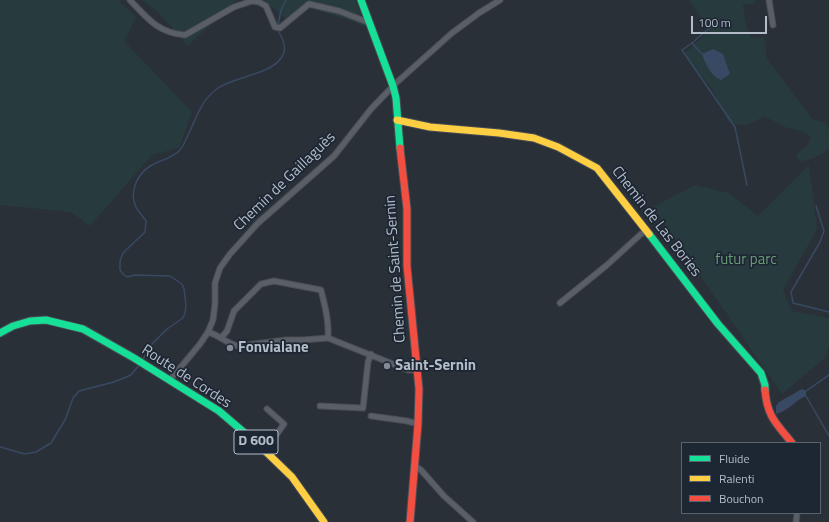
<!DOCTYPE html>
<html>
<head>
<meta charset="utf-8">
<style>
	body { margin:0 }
	#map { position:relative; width:829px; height:522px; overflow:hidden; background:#2a3038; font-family:"Titillium Web",sans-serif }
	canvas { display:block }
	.legend { position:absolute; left:681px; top:442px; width:140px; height:72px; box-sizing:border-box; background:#1d2633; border:1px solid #59626f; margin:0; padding:5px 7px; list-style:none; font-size:12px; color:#b4bcc9 }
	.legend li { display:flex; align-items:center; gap:8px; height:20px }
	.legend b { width:20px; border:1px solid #59626f }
	.scale { position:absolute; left:691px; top:16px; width:76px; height:18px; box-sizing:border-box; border:2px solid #b4bcc9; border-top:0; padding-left:5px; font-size:12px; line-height:14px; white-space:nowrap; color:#b4bcc9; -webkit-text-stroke:3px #1d2633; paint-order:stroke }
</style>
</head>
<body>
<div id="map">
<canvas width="829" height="522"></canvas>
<ul class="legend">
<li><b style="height:5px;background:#16e098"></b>Fluide</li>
<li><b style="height:5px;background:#ffcf43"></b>Ralenti</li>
<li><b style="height:5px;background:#f24e42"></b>Bouchon</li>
</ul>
<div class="scale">100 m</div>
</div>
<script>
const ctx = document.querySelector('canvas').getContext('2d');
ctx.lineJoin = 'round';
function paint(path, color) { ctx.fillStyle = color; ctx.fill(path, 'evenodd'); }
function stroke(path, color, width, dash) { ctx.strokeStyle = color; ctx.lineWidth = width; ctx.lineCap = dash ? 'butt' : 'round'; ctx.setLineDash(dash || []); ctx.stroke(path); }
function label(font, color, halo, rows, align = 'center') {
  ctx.font = font + ' "Titillium Web",sans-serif'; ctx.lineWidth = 3.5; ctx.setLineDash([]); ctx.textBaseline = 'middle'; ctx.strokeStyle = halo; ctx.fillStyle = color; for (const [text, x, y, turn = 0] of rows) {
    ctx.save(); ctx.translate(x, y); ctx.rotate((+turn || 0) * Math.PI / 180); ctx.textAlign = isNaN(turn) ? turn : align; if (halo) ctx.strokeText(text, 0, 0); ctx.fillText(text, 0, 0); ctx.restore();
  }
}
paint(new Path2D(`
	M 0,0 L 118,0 L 136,17 L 124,41 L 192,112 L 179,148 L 152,155 L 90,226 L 71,212 L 0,205 Z
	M 142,0 L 237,0 L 188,46 L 159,13 Z
	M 264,0 L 355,0 L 365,27 L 349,20 L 306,7 L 287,20 Z
	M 689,0 L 755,0 L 756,2 L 753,4 L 743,5 C 745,19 745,27 752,38 L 764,37 L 767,59 L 812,119 L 825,123 L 829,130 L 829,148 L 823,153 L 816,157 L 800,162 L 796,155 L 808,145 L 811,137 L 804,132 L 785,127 L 764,116 C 749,125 744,128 728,121 L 712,89 L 684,54 L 709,31 Z
	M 809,165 L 817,229 L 783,290 L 792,311 L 829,318 L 829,347 L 826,357 L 782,394 L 653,207 L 695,185 L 729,193 L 758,216 Z`), '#273a3e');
paint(new Path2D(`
	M 713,49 L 723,54 L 730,74 L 721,80 C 710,75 706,65 702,54 Z
	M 802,389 L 806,391 L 806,396 C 795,400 789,411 776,414 L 776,406 L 779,402 Z`), '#384963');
stroke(new Path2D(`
	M 278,25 L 281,10 L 286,0
	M 692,43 L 682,50 L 735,127 L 747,185
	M 702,54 L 692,43 L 713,25
	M 816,206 L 824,231 L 820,242 L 791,292 L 793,303 L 829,312
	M 143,359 L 152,344 L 167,329 L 183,318 L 185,313 L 186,305 L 184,289 L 182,284 L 170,276 L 135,275 L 127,277 L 124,275 L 120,270 L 120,261 L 123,253 L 145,232 L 146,221 C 143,217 140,213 137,209 C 128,193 137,173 152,165 C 161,160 172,158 179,151 C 184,146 186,139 189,133 C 197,116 202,99 218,88 C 234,77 271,74 281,58 C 288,49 283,39 278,30
	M 806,391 L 829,375
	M 806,396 L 829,436
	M 0,447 L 25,454 L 36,452 L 51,443 L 65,420 L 73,398 L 79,391 L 114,382 L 131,375 L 140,364`), '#384963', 1.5);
const street = new Path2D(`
	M 130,0 C 147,18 158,33 185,35 L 234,7 L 252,1 L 259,2 L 266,6 L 275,27 L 280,28 L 309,4 L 339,11 L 370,23
	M 769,0 L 773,25
	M 560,303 L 607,265 L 641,234 L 647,230
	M 208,332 C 219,335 227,344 238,346 L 286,340 L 302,340 L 328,338 L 408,370 L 417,370
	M 221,338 L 227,331 L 234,311 L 261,284 L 274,281 L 321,290 C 325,306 329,321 328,338
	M 170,380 L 200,344 L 208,332 L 213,320 L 215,304 L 215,283 L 220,268 L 230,254 L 258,223 L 334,156 L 371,109 L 396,83 L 452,33 L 479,13 L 500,0
	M 320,406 L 363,408 L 368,362 L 371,354
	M 371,416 L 407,421 L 418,424
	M 265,451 L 284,424 L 267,409
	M 414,465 L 421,470 L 444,496 L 473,522
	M 796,522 L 797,513`);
const fast = new Path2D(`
	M 361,0 L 393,86 L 396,98 L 400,148
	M 649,234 L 718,324 L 761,373 L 765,385 L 765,390
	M 0,333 L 13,326 L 30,321 L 46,320 L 83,329 L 134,358 L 219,411 L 260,446`);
const slow = new Path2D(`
	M 397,120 L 430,127 L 499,133 L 534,138 L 558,147 L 597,168 L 649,234
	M 260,446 L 292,477 L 324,522`);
const jam = new Path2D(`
	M 400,148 L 407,209 L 407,266 L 419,389 L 418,424 L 410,522
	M 765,390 C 767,417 777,424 792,443`);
stroke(street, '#484c53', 7);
stroke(fast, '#484c53', 9);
stroke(slow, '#484c53', 9);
stroke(jam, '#484c53', 9);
stroke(street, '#5a5e66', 5);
stroke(fast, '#16e098', 7);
stroke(slow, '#ffcf43', 7);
stroke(jam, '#f24e42', 7);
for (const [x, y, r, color] of [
	[230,348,4,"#848b96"],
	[387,366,4,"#848b96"]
]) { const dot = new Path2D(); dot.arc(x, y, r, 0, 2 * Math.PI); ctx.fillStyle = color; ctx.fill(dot); stroke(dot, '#1d2633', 1.5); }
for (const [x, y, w] of [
	[256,442,44]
]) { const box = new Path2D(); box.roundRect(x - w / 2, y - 12, w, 24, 3); ctx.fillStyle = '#1d2633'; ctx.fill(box); stroke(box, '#b4bcc9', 1); }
label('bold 14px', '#b4bcc9', null, [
	["D 600",256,442]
]);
label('15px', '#b4bcc9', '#1d2633', [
	["Chemin de Gaillaguès",285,182,-44],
	["Chemin de Las Bories",656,222,52],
	["Chemin de Saint-Sernin",396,269,-94],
	["Route de Cordes",186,377,33]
]);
label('15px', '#6b9a76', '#1d2633', [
	["futur parc",746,260]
]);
label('bold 15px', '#b4bcc9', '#1d2633', [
	["Fonvialane",238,348],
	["Saint-Sernin",395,366]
], 'left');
</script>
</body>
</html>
